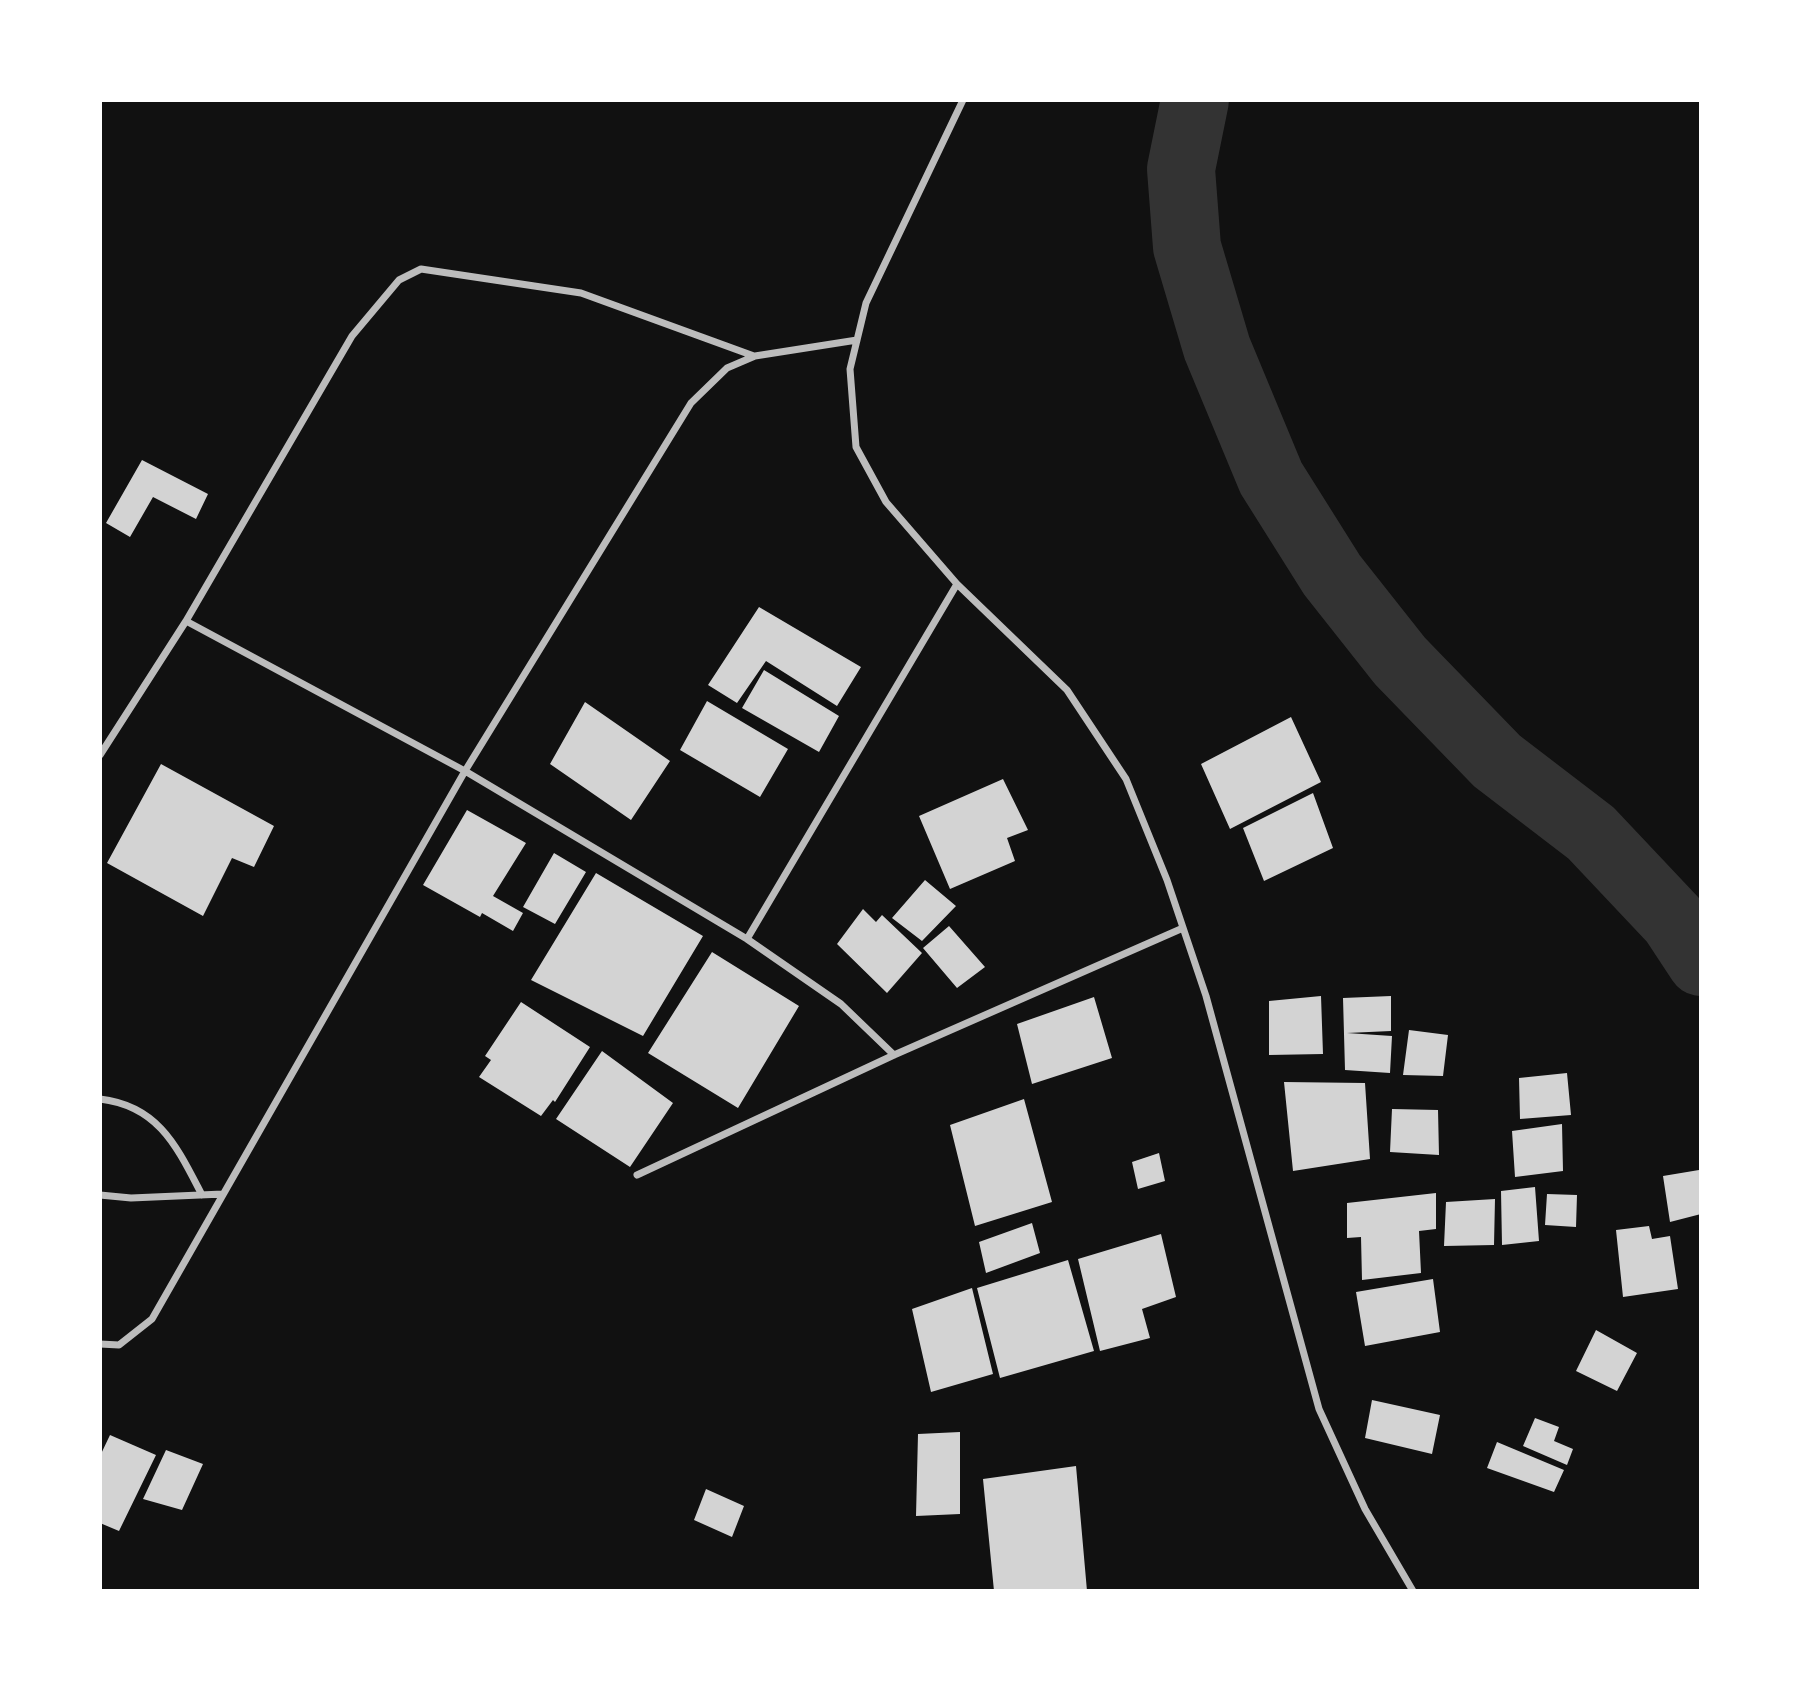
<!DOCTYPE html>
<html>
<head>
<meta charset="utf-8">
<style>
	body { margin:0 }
	#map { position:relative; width:1801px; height:1691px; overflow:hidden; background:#111; font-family:Jost,sans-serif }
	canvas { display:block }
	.frame { position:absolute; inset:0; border:102px solid #fff; pointer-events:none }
</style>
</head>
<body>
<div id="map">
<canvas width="1801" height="1691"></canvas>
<div class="frame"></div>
</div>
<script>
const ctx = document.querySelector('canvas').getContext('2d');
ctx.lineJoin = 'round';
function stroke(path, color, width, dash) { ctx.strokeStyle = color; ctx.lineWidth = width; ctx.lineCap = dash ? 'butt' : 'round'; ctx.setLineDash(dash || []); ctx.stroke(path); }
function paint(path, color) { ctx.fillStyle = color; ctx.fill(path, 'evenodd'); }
stroke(new Path2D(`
	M 1195,100 L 1181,169 L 1187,247 L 1217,348 L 1271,478 L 1332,575 L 1400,661 L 1497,761 L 1591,833 L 1674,921 L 1701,962`), '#333', 68);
paint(new Path2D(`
	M 142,460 L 208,494 L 196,519 L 153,497 L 130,537 L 106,523 Z
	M 759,607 L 861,667 L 837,706 L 766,661 L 737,703 L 708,685 Z
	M 764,670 L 839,716 L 819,752 L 742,708 Z
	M 707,701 L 788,749 L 760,797 L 680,750 Z
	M 585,702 L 670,761 L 631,820 L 550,764 Z
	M 1291,717 L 1321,782 L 1230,829 L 1201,764 Z
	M 161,764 L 274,826 L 254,867 L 232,858 L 203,916 L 107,863 Z
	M 1003,779 L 1028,830 L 1007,838 L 1015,861 L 950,889 L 919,816 Z
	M 1313,793 L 1333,848 L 1264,881 L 1243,828 Z
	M 467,810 L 526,843 L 493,896 L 523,913 L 513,931 L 482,913 L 480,917 L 423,885 Z
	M 554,853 L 586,872 L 555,924 L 523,907 Z
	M 596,873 L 703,936 L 643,1036 L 531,980 Z
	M 925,880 L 956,906 L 922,941 L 892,918 Z
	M 863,909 L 876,922 L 882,915 L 922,953 L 887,993 L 837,944 Z
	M 949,926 L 985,967 L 957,988 L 923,948 Z
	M 712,952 L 799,1006 L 738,1108 L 648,1053 Z
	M 1321,996 L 1323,1054 L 1269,1055 L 1269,1001 Z
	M 1391,996 L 1391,1031 L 1347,1033 L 1392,1036 L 1390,1073 L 1345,1070 L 1343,998 Z
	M 1094,997 L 1112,1058 L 1032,1084 L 1017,1024 Z
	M 521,1002 L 590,1047 L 555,1102 L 553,1100 L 541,1116 L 479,1077 L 491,1060 L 485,1056 Z
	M 1409,1030 L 1448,1035 L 1443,1076 L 1403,1075 Z
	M 602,1051 L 673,1103 L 630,1167 L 556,1119 Z
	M 1567,1073 L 1571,1115 L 1520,1119 L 1519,1078 Z
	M 1284,1082 L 1365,1083 L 1370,1159 L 1293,1171 Z
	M 1024,1099 L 1052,1202 L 975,1226 L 950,1125 Z
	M 1392,1109 L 1438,1110 L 1439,1155 L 1390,1152 Z
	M 1562,1124 L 1563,1171 L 1515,1177 L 1512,1131 Z
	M 1159,1153 L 1165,1181 L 1138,1189 L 1132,1162 Z
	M 1699,1170 L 1701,1182 L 1701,1214 L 1670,1222 L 1663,1176 Z
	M 1535,1187 L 1539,1241 L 1502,1245 L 1501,1191 Z
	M 1436,1193 L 1436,1229 L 1419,1231 L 1421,1273 L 1362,1280 L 1361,1237 L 1347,1238 L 1347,1203 Z
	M 1547,1194 L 1577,1195 L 1576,1227 L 1545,1225 Z
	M 1495,1199 L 1494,1245 L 1444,1246 L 1446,1202 Z
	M 1032,1223 L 1040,1253 L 986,1273 L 979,1242 Z
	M 1649,1226 L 1652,1239 L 1670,1236 L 1678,1289 L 1623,1297 L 1616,1230 Z
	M 1161,1234 L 1176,1297 L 1142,1309 L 1150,1338 L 1100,1351 L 1078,1259 Z
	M 1068,1260 L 1094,1351 L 1000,1378 L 977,1288 Z
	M 1433,1279 L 1440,1332 L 1365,1346 L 1356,1292 Z
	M 972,1288 L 993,1374 L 931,1392 L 912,1309 Z
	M 1596,1330 L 1637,1353 L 1617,1391 L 1576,1371 Z
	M 1372,1400 L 1440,1415 L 1432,1454 L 1365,1438 Z
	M 1535,1418 L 1559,1427 L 1554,1441 L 1573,1449 L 1567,1465 L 1523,1446 Z
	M 960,1432 L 960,1514 L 916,1516 L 918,1434 Z
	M 110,1435 L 156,1455 L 119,1531 L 100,1523 L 100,1456 Z
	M 1497,1442 L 1564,1470 L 1554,1492 L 1487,1468 Z
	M 166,1450 L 203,1464 L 182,1510 L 143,1499 Z
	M 1076,1466 L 1087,1591 L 994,1591 L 983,1479 Z
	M 706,1489 L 744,1506 L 732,1537 L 694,1520 Z`), '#d3d3d3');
stroke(new Path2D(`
	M 963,100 L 866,303 L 850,369 L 856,447 L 886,502 L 957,584 L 1067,690 L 1126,779 L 1167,880 L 1206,996 L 1319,1409 L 1365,1509 L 1413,1591
	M 186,621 L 465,771 L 747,939 L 841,1004 L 894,1055
	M 100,755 L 186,621 L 352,336 L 399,280 L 421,269 L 581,293 L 754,356
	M 747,939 L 957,584
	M 100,1099 C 159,1106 177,1147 202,1195
	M 637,1175 L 894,1055 L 1183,928
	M 100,1195 L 131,1198 L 223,1194
	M 100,1344 L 119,1345 L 152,1319 L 465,771 L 691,403 L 727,368 L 755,356 L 857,340`), '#bcbcbc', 7);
</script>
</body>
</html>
